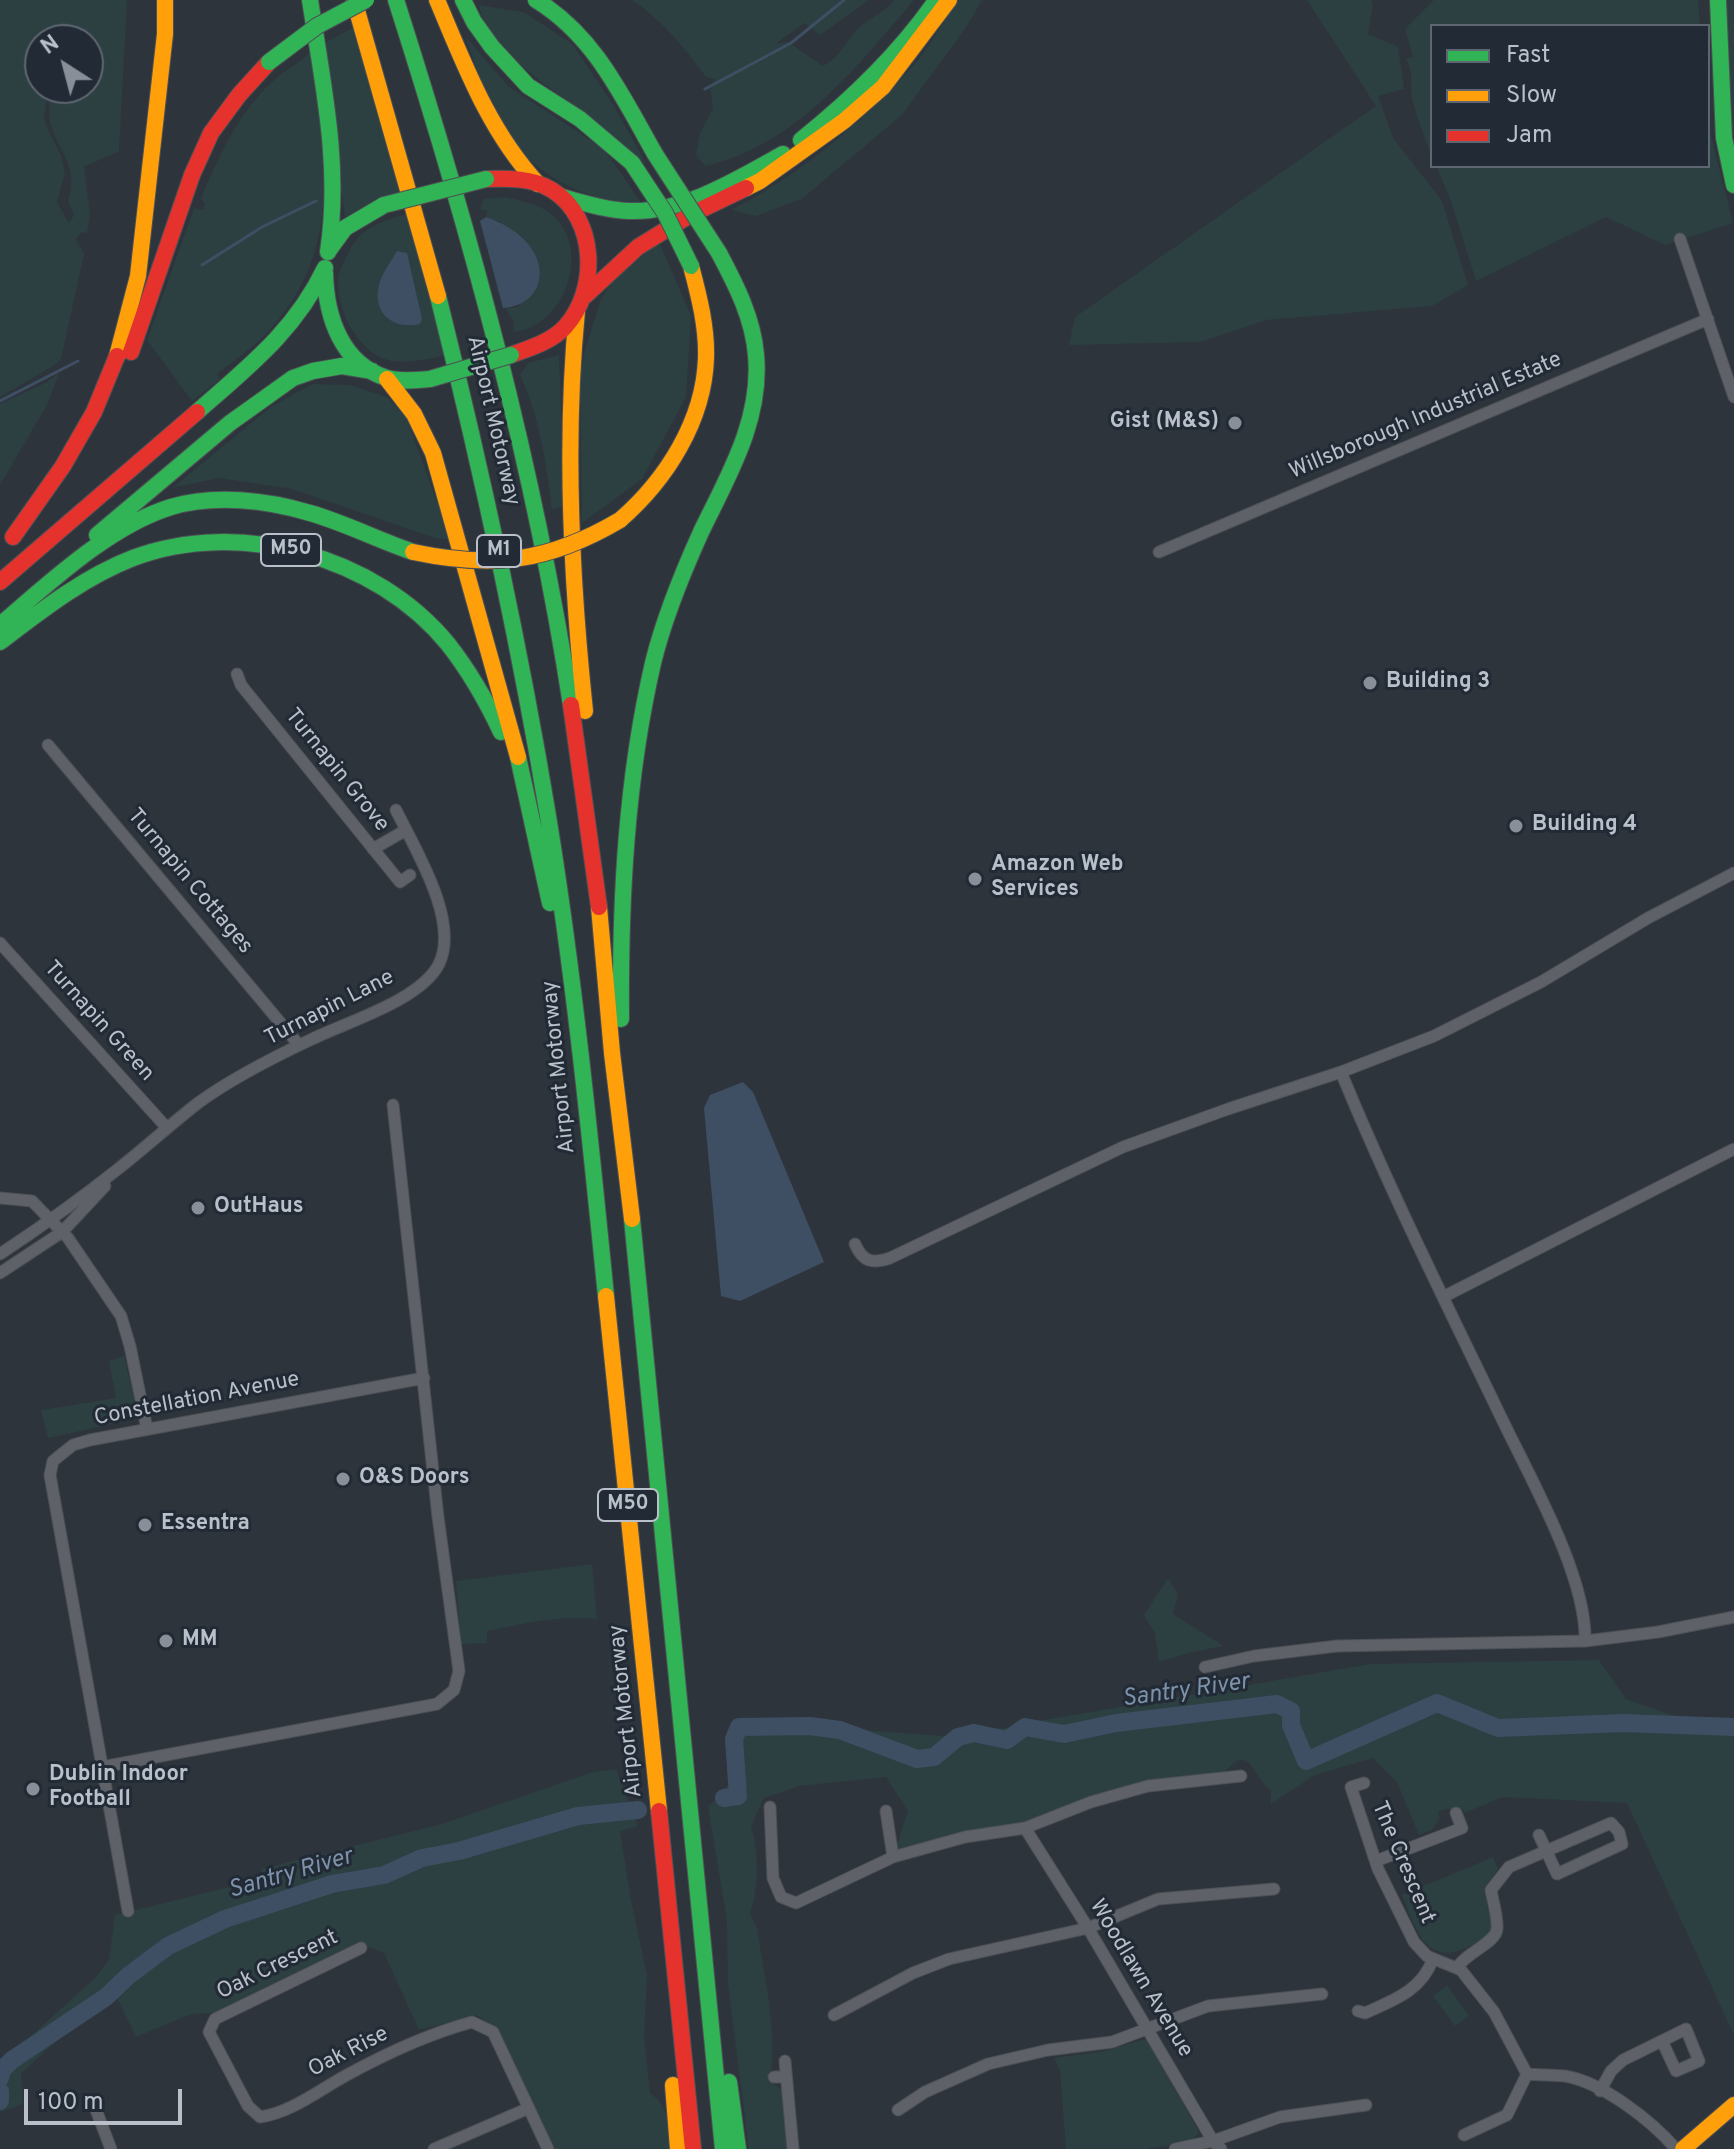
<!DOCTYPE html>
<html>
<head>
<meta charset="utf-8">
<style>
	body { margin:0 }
	#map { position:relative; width:1734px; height:2149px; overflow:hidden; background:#2e343b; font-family:Overpass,sans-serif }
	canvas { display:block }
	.legend { position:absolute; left:1430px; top:24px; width:280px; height:144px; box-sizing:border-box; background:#212a35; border:2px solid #5e6671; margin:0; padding:10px 14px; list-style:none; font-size:24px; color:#b9c0ca }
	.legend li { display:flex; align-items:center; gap:16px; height:40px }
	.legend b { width:40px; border:2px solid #5e6671 }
	.north { position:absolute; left:24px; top:24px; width:80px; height:80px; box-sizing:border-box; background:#212a35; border:2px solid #5e6671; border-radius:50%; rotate:324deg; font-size:22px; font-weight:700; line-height:32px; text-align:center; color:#b9c0ca }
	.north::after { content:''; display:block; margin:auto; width:28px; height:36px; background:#888f98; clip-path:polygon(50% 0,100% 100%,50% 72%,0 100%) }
	.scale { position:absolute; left:24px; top:2089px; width:158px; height:36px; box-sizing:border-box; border:4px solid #b9c0ca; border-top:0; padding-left:10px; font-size:24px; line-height:28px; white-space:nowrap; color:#b9c0ca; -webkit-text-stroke:6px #212a35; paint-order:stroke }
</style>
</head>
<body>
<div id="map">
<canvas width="1734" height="2149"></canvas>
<ul class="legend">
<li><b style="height:10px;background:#30b455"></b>Fast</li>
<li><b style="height:10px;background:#ff9f0a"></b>Slow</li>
<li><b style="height:10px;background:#e5322d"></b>Jam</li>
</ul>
<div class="north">N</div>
<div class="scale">100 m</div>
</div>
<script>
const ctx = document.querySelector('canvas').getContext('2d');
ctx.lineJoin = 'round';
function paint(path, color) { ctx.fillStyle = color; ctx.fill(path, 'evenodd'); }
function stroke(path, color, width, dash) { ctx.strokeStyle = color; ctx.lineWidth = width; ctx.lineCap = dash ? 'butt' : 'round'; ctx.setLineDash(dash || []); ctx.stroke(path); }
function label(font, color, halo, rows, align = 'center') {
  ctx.font = font + ' Overpass,sans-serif'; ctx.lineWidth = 6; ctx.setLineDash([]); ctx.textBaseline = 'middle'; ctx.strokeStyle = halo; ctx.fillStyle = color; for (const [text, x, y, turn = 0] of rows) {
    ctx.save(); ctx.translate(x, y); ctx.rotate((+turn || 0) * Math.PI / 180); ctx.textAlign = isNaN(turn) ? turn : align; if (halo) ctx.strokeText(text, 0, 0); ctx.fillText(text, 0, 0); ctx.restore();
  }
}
paint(new Path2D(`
	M 0,0 L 127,0 L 119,151 L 84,167 L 90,215 L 87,233 L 82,232 L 76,239 L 84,254 L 61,359 L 53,366 L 0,397 ZM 39,37 L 41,40 L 88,40 L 88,88 L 52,88 C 51,98 48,110 50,121 C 57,152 80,165 68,201 L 74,215 L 69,223 L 57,202 L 65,173 L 61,156 L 46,126 L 44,116 L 48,89 L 40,88 Z
	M 632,0 L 869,0 L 820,35 L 804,23 L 775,44 L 788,42 L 823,66 C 844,55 846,37 863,24 C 875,15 885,12 894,0 L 914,0 C 858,66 794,147 705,166 L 696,155 L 700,133 L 713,108 L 710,87 L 715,79 L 706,77 C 684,47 663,21 632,0 Z
	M 958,0 L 982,0 L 967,26 L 902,115 L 836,170 L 803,198 L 756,216 L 731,210 C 799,175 867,120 917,61 C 932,42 945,20 958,0 Z
	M 1307,0 L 1371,0 L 1373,4 L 1368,34 L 1398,47 L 1404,89 L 1378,96 L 1393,138 L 1442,201 L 1468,285 L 1432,306 L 1266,320 L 1200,342 L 1069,345 L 1075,317 L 1376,106 Z
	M 1434,0 L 1698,0 L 1700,26 L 1432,26 L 1432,156 C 1424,137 1417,118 1412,98 C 1410,85 1414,71 1406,59 L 1413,57 L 1405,29 Z
	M 1722,0 L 1734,0 L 1734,150 L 1726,105 Z
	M 479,5 L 524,12 L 572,44 L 611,101 L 647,165 C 627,148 606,130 585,114 C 552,88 486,49 479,5 Z
	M 356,26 L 404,192 L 371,202 L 345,217 L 323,44 Z
	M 465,36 L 509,87 L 604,149 L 642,204 C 590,202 542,180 509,138 C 489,112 477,68 465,36 Z
	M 312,52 C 322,156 347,245 269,331 C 254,347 234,360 217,374 L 220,379 L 192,401 L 147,340 L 194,208 L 203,210 L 205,204 L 201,198 C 223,146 248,92 299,62 C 307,57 304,55 312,52 Z
	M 1708,124 L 1733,223 L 1665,245 L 1606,217 L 1476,281 L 1450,198 L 1436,166 L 1708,166 Z
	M 505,197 C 519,200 534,203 547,211 C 594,242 568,326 514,332 L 514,323 L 506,308 L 518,307 L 535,291 L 500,222 L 486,217 L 487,211 L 479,209 L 484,199 Z
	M 410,213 L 444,356 C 425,359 401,366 382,358 C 355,346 337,309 338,280 C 338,272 347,254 352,246 C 363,226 389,219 410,213 Z
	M 659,242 L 691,315 L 686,397 L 642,479 L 582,523 L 580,373 L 586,347 L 601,299 L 613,280 Z
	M 559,355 L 565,506 L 552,509 C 546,463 540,418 520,375 L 528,363 Z
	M 59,373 L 47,405 L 0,485 L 0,404 L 47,382 Z
	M 313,384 L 350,385 L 387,397 L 406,417 L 451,540 L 435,538 L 292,489 L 219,478 L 172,488 L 272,406 Z
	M 124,1356 L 134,1398 L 131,1417 L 117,1423 L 48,1438 L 41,1410 L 116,1398 L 109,1361 Z
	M 592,1564 L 597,1619 C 558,1615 524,1624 487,1631 L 487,1643 L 461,1644 L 456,1581 Z
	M 1168,1578 L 1178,1594 L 1173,1614 L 1224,1646 L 1188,1653 L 1159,1662 L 1155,1633 L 1144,1615 Z
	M 1599,1660 L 1626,1699 L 1734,1737 L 1734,2035 L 1627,1803 L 1503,1797 L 1464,1813 L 1463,1809 L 1452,1814 L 1449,1808 L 1438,1812 L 1440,1818 L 1432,1830 L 1419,1835 L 1397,1782 L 1373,1758 L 1315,1775 L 1271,1804 L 1271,1790 C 1253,1779 1250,1740 1225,1772 L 1142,1782 L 1027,1822 L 893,1857 L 908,1811 L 886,1777 L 799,1786 L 764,1798 L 751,1826 C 759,1852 759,1889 750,1914 L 757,1928 C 764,1976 778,2031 770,2080 L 776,2086 L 781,2088 L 783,2094 L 788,2149 L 749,2149 L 728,1985 L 727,1921 L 708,1807 L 729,1784 L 728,1735 L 743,1735 L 764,1719 L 796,1717 L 861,1730 L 957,1737 L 1044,1720 L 1370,1664 Z
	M 616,1769 L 638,1826 L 620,1831 L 631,1900 L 647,1976 L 644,2036 L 650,2093 C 669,2106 669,2127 671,2149 L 554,2149 L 494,2027 L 477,2015 L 419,2030 L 384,1953 L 363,1945 L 213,2013 L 191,2014 L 136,2037 L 116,1996 L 66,2033 L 21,2073 L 23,2104 L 0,2112 L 0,2064 L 95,1978 L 109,1960 L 115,1915 L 262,1879 L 261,1869 L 442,1824 L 593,1772 Z
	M 1493,1857 L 1498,1869 C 1491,1879 1484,1891 1487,1904 C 1488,1912 1494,1920 1492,1928 C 1490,1938 1477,1942 1468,1947 C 1425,1968 1415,1927 1402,1895 Z
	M 1447,1985 L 1469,2016 L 1455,2026 L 1433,1996 Z
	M 1144,2039 L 1148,2042 L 1199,2132 L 1192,2142 L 1145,2149 L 1066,2149 L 1060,2071 L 1054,2058 L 1105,2051 Z`), '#2c3f41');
paint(new Path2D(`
	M 486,217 C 503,223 517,231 528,244 C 551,271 539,306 503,308 L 480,221 Z
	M 397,251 L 407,253 L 422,319 L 420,324 C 390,331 369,309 381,279 C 385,269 392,260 397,251 Z
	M 743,1082 L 753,1092 L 824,1262 L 740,1301 L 721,1296 L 704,1108 L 710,1095 Z`), '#3e4f63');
stroke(new Path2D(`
	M 705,89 L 791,43 L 844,0
	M 202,265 L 262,227 L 316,201
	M 0,401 L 78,361`), '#3e4f63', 3);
stroke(new Path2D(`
	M 724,1798 L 738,1796 L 734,1739 L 739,1727 L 810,1726 L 840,1730 L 917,1759 L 934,1757 L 958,1737 L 974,1733 L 1007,1740 L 1025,1727 L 1064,1734 L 1116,1723 L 1277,1704 L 1291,1711 L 1291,1725 L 1306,1761 L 1437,1703 L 1498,1728 L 1623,1723 L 1734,1727
	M 0,2078 L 2,2070 L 12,2060 L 106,1997 L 128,1976 L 168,1946 L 225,1919 L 332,1884 L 384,1875 L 422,1858 L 459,1851 L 578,1816 L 638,1810
	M 0,2091 L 0,2101`), '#3e4f63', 18);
const street = new Path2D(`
	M 1680,239 L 1734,397
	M 1159,552 L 1708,319
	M 237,674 L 241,685 L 400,882 L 410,875
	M 48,745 L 299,1045
	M 373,849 L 406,830
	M 0,943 L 167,1128
	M 1341,1072 C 1389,1189 1445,1301 1500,1415 C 1528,1474 1587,1576 1585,1641
	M 0,1198 L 32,1201 L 68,1238 L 121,1316 L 130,1346 L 147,1429
	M 855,1244 C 863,1262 872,1264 890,1258 L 1123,1147 L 1228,1109 L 1341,1072 L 1434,1036 L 1541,982 L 1648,918 L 1734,873
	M 0,1254 C 41,1227 80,1199 118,1169 C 146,1147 171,1124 198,1103 C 232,1078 272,1058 310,1040 C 346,1022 420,1001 439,964 C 460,921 415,849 396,810
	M 0,1273 L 62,1232 L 105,1186
	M 1443,1297 L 1734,1149
	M 1205,1667 L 1254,1656 L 1337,1646 L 1585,1641 L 1658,1632 L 1734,1617
	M 102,1767 L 437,1704 L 454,1690 L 459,1671 L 438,1517 L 393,1105
	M 1364,1783 L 1351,1787 L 1378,1869 L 1414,1942 L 1427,1956 L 1461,1970 L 1494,2012 L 1527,2074
	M 770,1807 L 773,1878 L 781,1897 L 796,1903 L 893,1857 L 965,1837 L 1025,1828 L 1091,1802 L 1148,1786 L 1241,1776
	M 886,1811 L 893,1857
	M 1025,1828 L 1088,1928 L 1213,2141 L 1221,2149
	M 1376,1861 L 1462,1828 L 1456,1813
	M 128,1911 L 50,1475 L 53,1461 L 73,1445 L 90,1440 L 424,1378
	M 361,1948 L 215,2019 L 209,2032 L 248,2106 L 260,2117 C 290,2113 318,2091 345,2076 C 385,2054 428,2034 472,2022 L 493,2032 L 548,2149
	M 1457,1968 C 1465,1953 1496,1943 1497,1929 C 1498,1917 1493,1902 1491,1890 L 1509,1867 L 1611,1823 L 1619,1832 L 1622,1844 L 1557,1874 L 1539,1835
	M 1358,2011 L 1365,2013 C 1394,2000 1421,1991 1433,1959
	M 834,2015 L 913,1973 L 949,1959 L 1088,1928 L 1158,1899 L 1274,1889
	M 785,2061 L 793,2149
	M 774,2077 L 786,2077
	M 1600,2091 L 1611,2071 L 1623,2060 L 1686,2029 L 1699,2061 L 1676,2071 L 1662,2041
	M 93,2102 L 111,2149
	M 898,2110 L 925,2092 L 988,2064 L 1048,2050 L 1112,2042 L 1208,2006 L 1322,1994
	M 1464,2135 L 1507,2115 L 1527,2074 C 1539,2075 1553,2075 1565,2076 C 1602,2082 1652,2121 1676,2149
	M 434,2149 L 529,2108
	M 1175,2149 L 1213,2141 L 1280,2117 L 1366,2105`);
const fast = new Path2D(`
	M 310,0 C 323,85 341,166 328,252
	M 396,0 C 470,231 534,465 571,705
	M 463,0 L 474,22 L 492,47 L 528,86 L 580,119 L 632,163
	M 536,0 C 595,36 622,96 655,154
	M 1718,0 L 1724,138 L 1734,185
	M 801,140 C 851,100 896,57 933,5
	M 562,197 C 584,203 606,210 628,211 C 684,213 736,180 783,154
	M 329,250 L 345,228 L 384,205
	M 325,273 C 326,316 341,364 387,378 C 400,382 416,380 430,379
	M 438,296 C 481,468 519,641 548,816 C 574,975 590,1136 606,1296
	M 197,412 C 248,367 295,331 325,268
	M 97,535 L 230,423 L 293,378 L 313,371 L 342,366 L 372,371
	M 0,625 C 48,584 109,526 171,507 C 214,494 267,500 310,513 C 345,523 378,540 413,552
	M 0,642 C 42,610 84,577 133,558 C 239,518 376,556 448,644 C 470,672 486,700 501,732
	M 518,757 L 550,903
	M 621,1019 C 620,900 626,780 653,663 C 664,618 682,574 701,532 C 728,476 762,420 756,355 C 753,318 736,285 719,253
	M 632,1219 L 723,2149
	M 729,2082 L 738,2149`);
const slow = new Path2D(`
	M 354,0 L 438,296
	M 437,0 C 465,66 489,131 538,184
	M 746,188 L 760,181 L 844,121 L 883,87 L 949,0
	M 577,311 C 564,443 571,579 585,711
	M 117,356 L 138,276 L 165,34 L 165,0
	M 387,379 L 414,414 L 433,453 L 518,757
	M 620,520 C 666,480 704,421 706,358 C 707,327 699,296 691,266
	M 599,907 L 612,1053 L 632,1219
	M 606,1296 L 659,1811
	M 673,2085 L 678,2149
	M 1683,2149 L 1734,2105`);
const jam = new Path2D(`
	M 486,179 C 508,178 533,178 552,190 C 597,218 599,290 565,327 C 551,342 530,348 511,355
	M 585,296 L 638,247 L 690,215 L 746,188
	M 131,352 L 192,175 L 211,133 L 239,95 L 269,62
	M 13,537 L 63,466 L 94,412 L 117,356
	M 0,582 L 197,412
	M 571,705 L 599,907
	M 659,1811 L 693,2149`);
stroke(street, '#4c5055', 13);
stroke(fast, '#4c5055', 18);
stroke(slow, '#4c5055', 18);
stroke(jam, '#4c5055', 18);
stroke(street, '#5e6268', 11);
stroke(fast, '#30b455', 16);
stroke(slow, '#ff9f0a', 16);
stroke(jam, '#e5322d', 16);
const fastBridge = new Path2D(`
	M 269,62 L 317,26 L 366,0
	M 655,154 L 719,253
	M 632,163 L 665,213 L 691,266
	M 384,205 L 486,179
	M 430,379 L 511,355`);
const slowBridge = new Path2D(`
	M 413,552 C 493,569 549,562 620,520`);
stroke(fastBridge, '#4c5055', 18, []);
stroke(slowBridge, '#4c5055', 18, []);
stroke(fastBridge, '#30b455', 16);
stroke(slowBridge, '#ff9f0a', 16);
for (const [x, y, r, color] of [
	[1235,423,8,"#888f98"],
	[1370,683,8,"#888f98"],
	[1516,826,8,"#888f98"],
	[975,879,8,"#888f98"],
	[198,1208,8,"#888f98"],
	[343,1479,8,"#888f98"],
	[145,1525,8,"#888f98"],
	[166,1641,8,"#888f98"],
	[33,1789,8,"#888f98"]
]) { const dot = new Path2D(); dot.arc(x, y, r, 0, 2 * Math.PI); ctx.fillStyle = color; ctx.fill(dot); stroke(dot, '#212a35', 3); }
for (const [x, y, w] of [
	[291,550,60],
	[499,551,44],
	[628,1505,60]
]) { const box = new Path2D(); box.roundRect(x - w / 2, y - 16, w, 32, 6); ctx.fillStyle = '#212a35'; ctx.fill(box); stroke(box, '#b9c0ca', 2); }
label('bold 20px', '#b9c0ca', null, [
	["M50",291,550],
	["M1",499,551],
	["M50",628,1505]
]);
label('22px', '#b9c0ca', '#212a35', [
	["Willsborough Industrial Estate",1426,417,-23],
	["Airport Motorway",492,421,77],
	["Turnapin Grove",336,771,51],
	["Turnapin Cottages",189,882,50],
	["Turnapin Lane",330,1009,-27],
	["Turnapin Green",98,1022,48],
	["Airport Motorway",560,1067,-96],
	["Constellation Avenue",197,1400,-11],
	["Airport Motorway",627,1711,-96],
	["The Crescent",1402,1863,67],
	["Oak Crescent",278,1966,-26],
	["Woodlawn Avenue",1140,1979,59],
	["Oak Rise",349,2053,-27]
]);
label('bold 22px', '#b9c0ca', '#212a35', [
	["Gist (M&S)",1219,423,"right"],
	["Building 3",1386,683],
	["Building 4",1532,826],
	["Amazon Web",991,866],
	["Services",991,891],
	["OutHaus",214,1208],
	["O&S Doors",359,1479],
	["Essentra",161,1525],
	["MM",182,1641],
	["Dublin Indoor",49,1776],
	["Football",49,1801]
], 'left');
label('italic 24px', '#7d92aa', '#212a35', [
	["Santry River",1186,1692,-8],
	["Santry River",291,1875,-16]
]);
</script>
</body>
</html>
